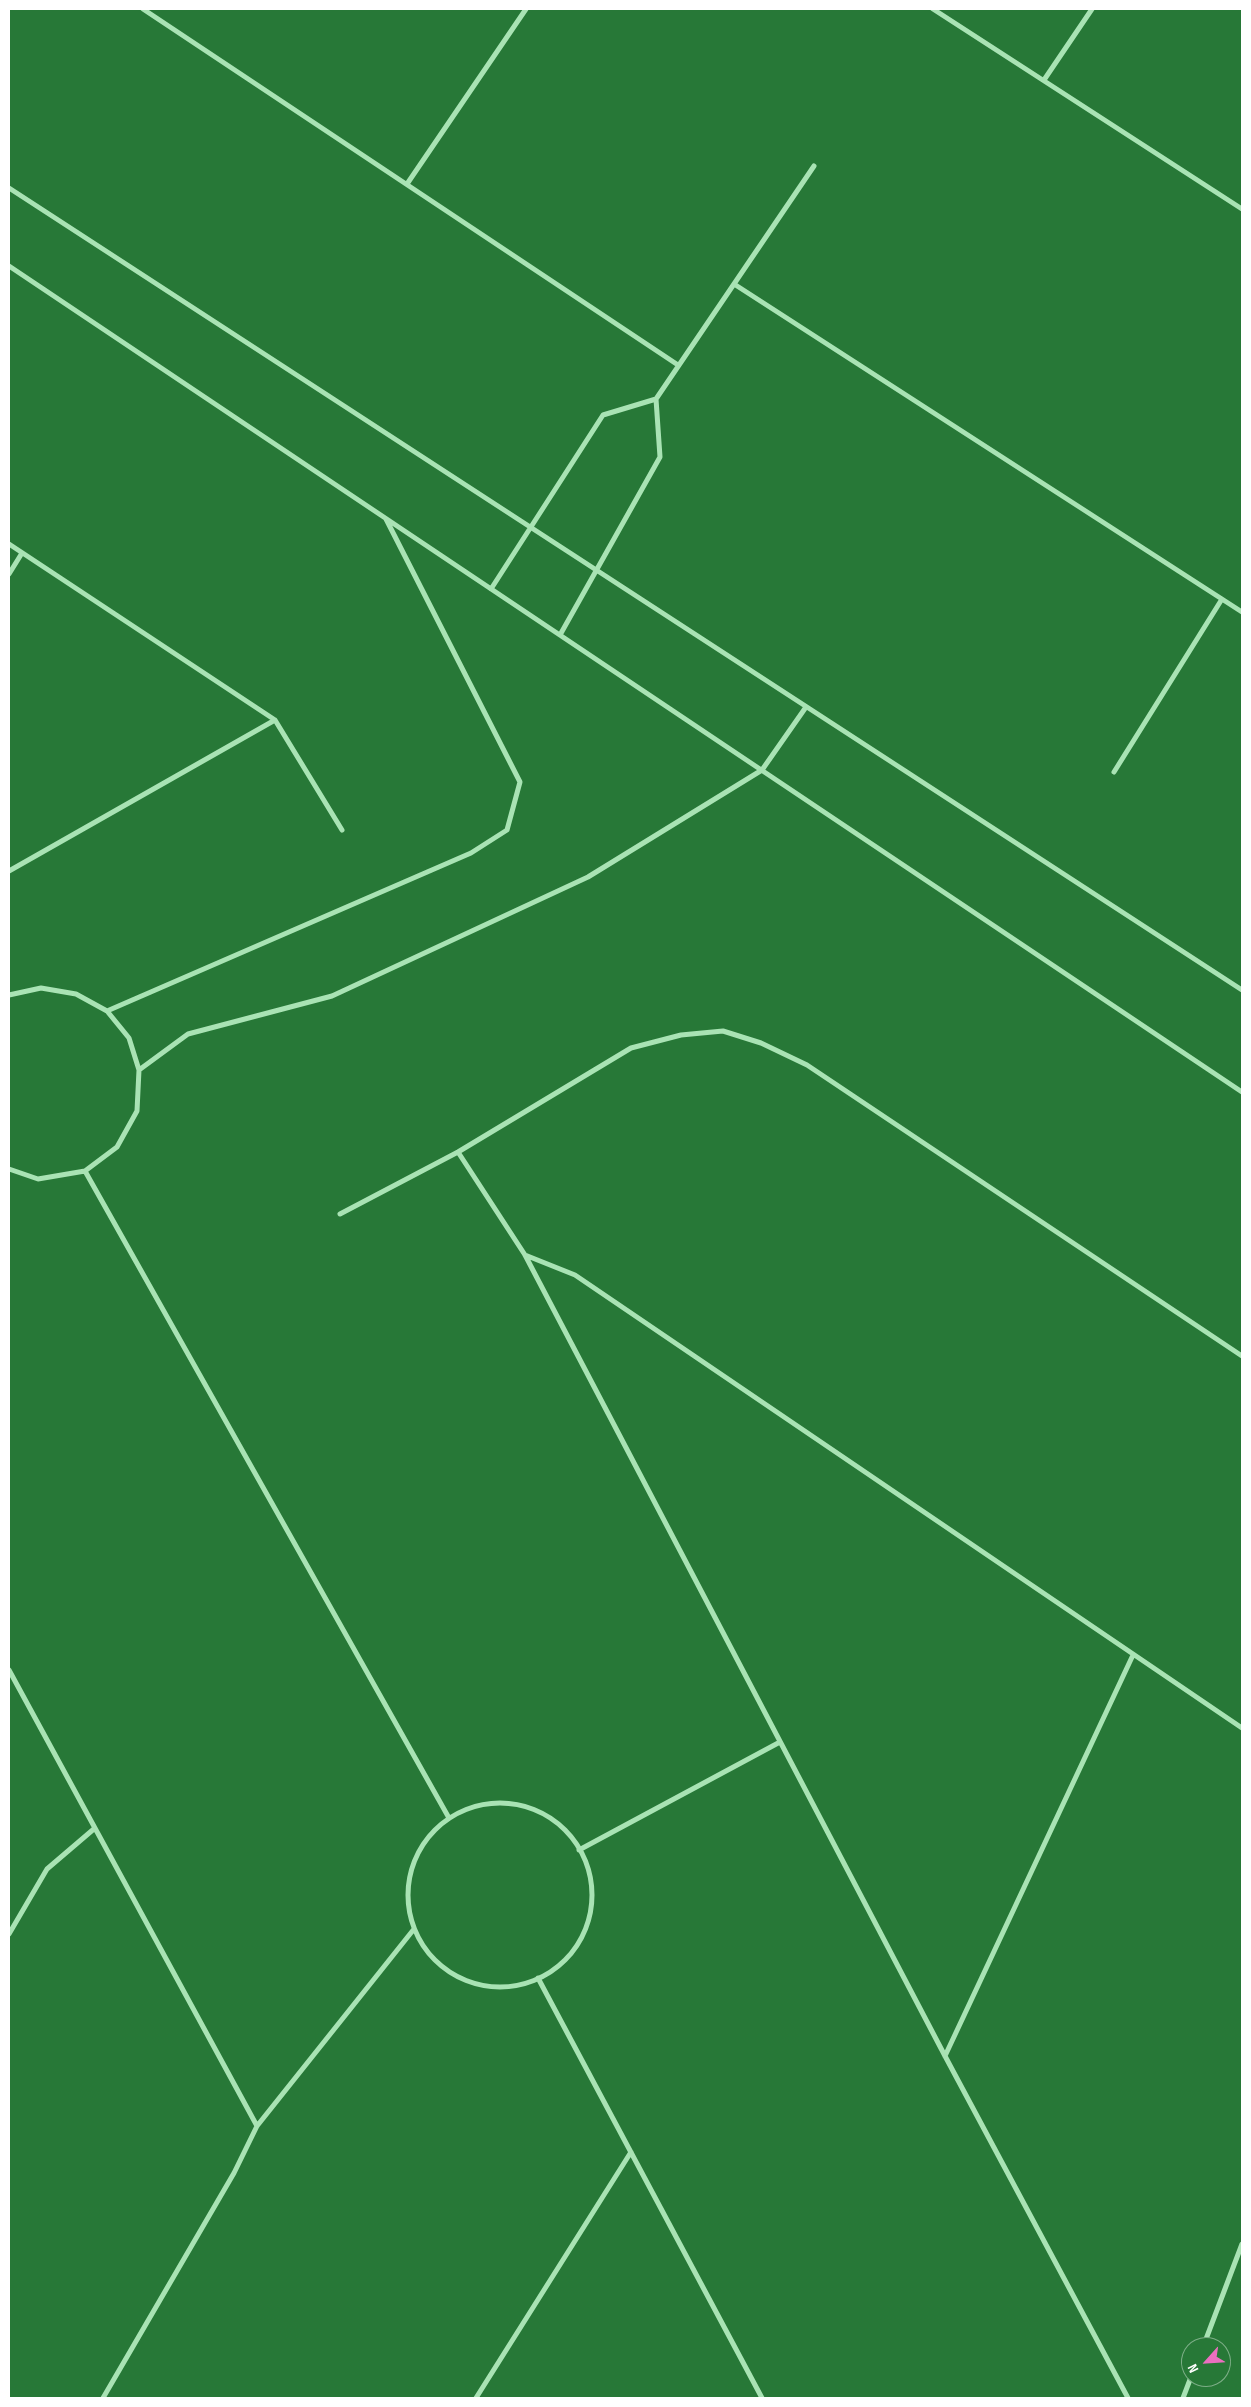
<!DOCTYPE html>
<html>
<head>
<meta charset="utf-8">
<style>
	body { margin:0 }
	#map { position:relative; width:1251px; height:2407px; overflow:hidden; background:#277837; font-family:"Sofia Sans Condensed",sans-serif }
	canvas { display:block }
	.frame { position:absolute; inset:0; border:10px solid #fff; pointer-events:none }
	.north { position:absolute; left:1181px; top:2337px; width:50px; height:50px; box-sizing:border-box; background:#277837; border:1px solid #7dae87; border-radius:50%; rotate:244deg; font-size:14px; font-weight:700; line-height:20px; text-align:center; color:#fff }
	.north::after { content:''; display:block; margin:auto; width:18px; height:22px; background:#eb6fc0; clip-path:polygon(50% 0,100% 100%,50% 72%,0 100%) }
</style>
</head>
<body>
<div id="map">
<canvas width="1251" height="2407"></canvas>
<div class="frame"></div>
<div class="north">N</div>
</div>
<script>
const ctx = document.querySelector('canvas').getContext('2d');
ctx.lineJoin = 'round';
function stroke(path, color, width, dash) { ctx.strokeStyle = color; ctx.lineWidth = width; ctx.lineCap = dash ? 'butt' : 'round'; ctx.setLineDash(dash || []); ctx.stroke(path); }
stroke(new Path2D(`
	M 143,9 L 678,365
	M 933,9 L 1242,209
	M 1044,80 L 1092,9
	M 407,184 L 526,9
	M 9,188 L 1242,990
	M 9,266 L 1242,1092
	M 734,284 L 1242,612
	M 9,544 L 275,720 L 342,830
	M 9,574 L 22,553
	M 491,589 L 603,415 L 656,399
	M 560,635 L 660,457 L 656,399 L 814,166
	M 1114,772 L 1222,599
	M 9,871 L 275,720
	M 9,995 L 41,988 L 76,994 L 107,1011 L 129,1038 L 139,1070 L 137,1111 L 117,1147 L 85,1171 L 38,1179 L 9,1169
	M 107,1011 L 471,853 L 507,830 L 520,782 L 386,519
	M 139,1070 L 188,1034 L 332,996 L 588,877 L 762,770 L 806,707
	M 458,1152 L 525,1255 L 945,2056 L 1128,2398
	M 85,1171 L 449,1818
	M 340,1214 L 458,1152 L 631,1048 L 681,1035 L 723,1031 L 761,1043 L 807,1065 L 1242,1356
	M 525,1255 L 575,1275 L 1242,1728
	M 9,1670 L 257,2126
	M408 1895a92 92 0 1 1 184 0a92 92 0 1 1-184 0Z
	M 579,1850 L 780,1742
	M 9,1934 L 47,1869 L 95,1828
	M 538,1978 L 762,2398
	M 945,2056 L 1133,1655
	M 1203,2347 L 1242,2244
	M 103,2398 L 234,2173 L 257,2126 L 414,1929
	M 476,2398 L 631,2152
	M 1183,2398 L 1191,2377`), '#a9e3b4', 5);
</script>
</body>
</html>
